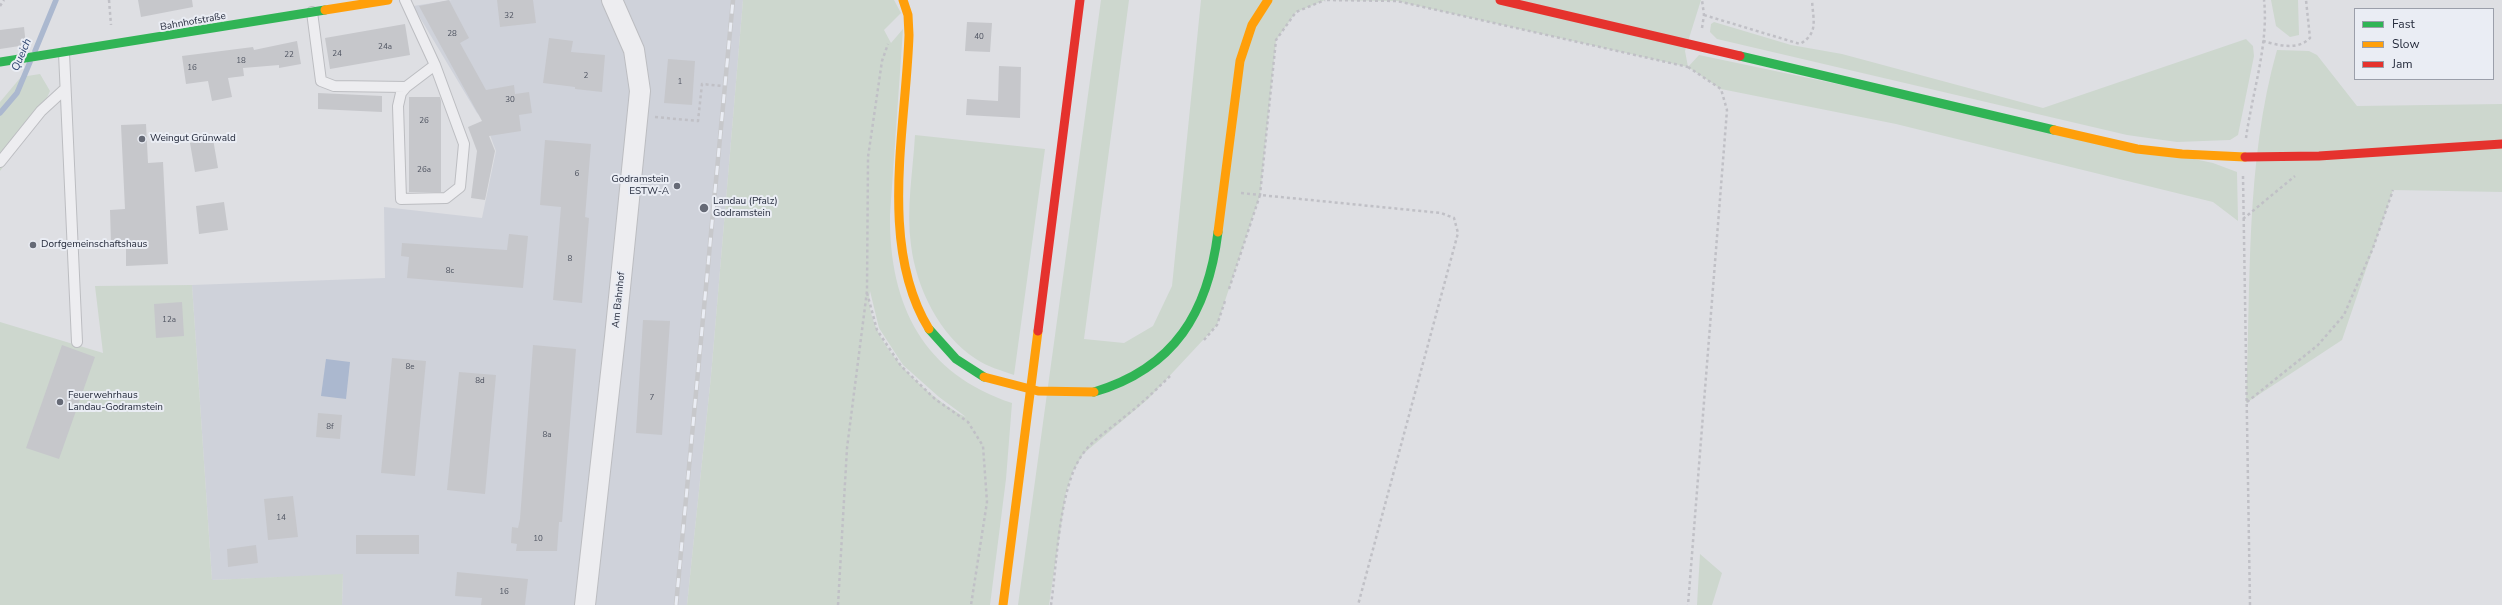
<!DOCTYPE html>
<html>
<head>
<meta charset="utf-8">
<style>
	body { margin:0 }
	#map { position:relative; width:2502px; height:605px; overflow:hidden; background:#dedfe3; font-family:"Nunito Sans",sans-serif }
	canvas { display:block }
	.legend { position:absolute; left:2354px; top:8px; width:140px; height:72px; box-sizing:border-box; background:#eaedf4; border:1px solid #9b9faa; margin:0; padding:5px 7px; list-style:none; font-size:12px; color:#252b3c }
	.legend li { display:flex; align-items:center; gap:8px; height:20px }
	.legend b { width:20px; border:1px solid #9b9faa }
</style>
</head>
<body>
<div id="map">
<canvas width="2502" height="605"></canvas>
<ul class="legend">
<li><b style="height:5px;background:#30b455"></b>Fast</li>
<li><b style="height:5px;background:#ff9f0a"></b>Slow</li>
<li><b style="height:5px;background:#e5322d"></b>Jam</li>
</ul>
</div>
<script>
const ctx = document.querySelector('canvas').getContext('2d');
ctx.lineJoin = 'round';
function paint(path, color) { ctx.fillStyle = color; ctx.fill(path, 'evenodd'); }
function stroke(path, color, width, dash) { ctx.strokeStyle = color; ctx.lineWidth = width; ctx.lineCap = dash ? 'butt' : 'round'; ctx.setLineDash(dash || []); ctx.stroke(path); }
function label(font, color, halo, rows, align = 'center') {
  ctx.font = font + ' "Nunito Sans",sans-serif'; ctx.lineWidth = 4; ctx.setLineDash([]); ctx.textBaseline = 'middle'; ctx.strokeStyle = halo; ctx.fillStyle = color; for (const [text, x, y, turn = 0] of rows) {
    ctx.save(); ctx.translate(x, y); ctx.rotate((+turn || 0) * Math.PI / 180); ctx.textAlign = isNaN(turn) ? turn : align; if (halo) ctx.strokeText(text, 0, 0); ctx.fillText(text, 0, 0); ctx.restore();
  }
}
paint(new Path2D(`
	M 452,0 L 743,0 L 711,376 L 687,605 L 342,605 L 343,575 L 212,580 L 192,285 L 385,278 L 384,207 L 482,218 L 496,151 L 484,119 L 477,113 L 413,6 Z`), '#cfd2da');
paint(new Path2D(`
	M 743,0 L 894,0 L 901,13 L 884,30 L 891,43 L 903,29 L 890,215 C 889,306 924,374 1012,403 L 1006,479 L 990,605 L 687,605 L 711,376 ZM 870,291 L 879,328 L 903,365 L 939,397 L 966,417 C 928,399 862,338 870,291 Z
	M 1101,0 L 1129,0 L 1084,339 L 1124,343 L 1153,326 L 1172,286 L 1201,0 L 1325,0 L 1296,12 L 1276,40 L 1260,195 L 1217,325 L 1148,399 L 1083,454 L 1073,471 L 1066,492 L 1049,605 L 1018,605 Z
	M 1327,0 L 1701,0 L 1685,51 L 1688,67 L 1699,55 L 2213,163 L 2237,172 L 2238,221 L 2213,202 L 1896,124 L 1721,89 L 1688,67 L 1397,1 Z
	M 2271,0 L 2298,0 L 2299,35 L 2290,37 L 2276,26 Z
	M 1714,22 L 1791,45 L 1842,54 L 2043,108 L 2246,39 L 2253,46 L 2254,56 L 2238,135 L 2230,140 L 2177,142 L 2127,135 L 1717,39 L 1710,32 L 1711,24 Z
	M 2277,50 L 2309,51 L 2317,55 L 2357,106 L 2502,104 L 2502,192 L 2393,190 L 2342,340 L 2246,403 C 2251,286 2245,163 2277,50 Z
	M 40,74 L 50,91 L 34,126 L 0,171 L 0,102 L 21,77 Z
	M 915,135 L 1045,149 L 1014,375 C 1000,370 988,367 976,359 C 939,335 916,287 911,245 C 906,209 913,171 915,135 Z
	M 192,285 L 212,580 L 343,574 L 342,605 L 0,605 L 0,322 L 103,353 L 95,286 Z
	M 1700,554 L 1722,573 L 1712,605 L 1697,605 Z`), '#cdd7ce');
paint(new Path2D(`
	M 326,359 L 350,362 L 346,399 L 321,396 Z`), '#abb8cf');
stroke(new Path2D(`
	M 35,51 L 56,0
	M 0,113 L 17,93 L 30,62`), '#abb8cf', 5.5);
paint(new Path2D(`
	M 138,0 L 192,0 L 193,7 L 141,17 Z
	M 449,0 L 469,38 L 460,43 L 486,90 L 514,85 L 515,94 L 529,92 L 532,113 L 519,115 L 521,131 L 489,136 L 495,151 L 485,200 L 471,198 L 477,151 L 468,127 L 482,121 L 419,6 Z
	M 497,0 L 533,0 L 536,23 L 500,27 Z
	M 967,22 L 992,23 L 990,52 L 965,51 Z
	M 405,24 L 410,55 L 330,69 L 325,38 Z
	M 24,27 L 26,45 L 0,49 L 0,30 Z
	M 549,38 L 573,41 L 571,52 L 605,55 L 602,92 L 575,89 L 575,87 L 543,83 Z
	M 297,41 L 301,64 L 279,68 L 279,65 L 243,68 L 244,76 L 228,78 L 232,97 L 212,101 L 208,81 L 186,84 L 182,56 L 253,47 L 254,50 Z
	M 668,59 L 695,61 L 692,105 L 664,103 Z
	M 999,66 L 1021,67 L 1020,118 L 966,115 L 967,99 L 998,101 Z
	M 318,93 L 382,96 L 382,112 L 318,109 Z
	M 409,97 L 440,97 L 441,101 L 441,192 L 409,192 Z
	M 146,124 L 148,163 L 163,162 L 168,264 L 126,266 L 126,242 L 111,243 L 110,210 L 125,209 L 121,125 Z
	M 213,139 L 218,168 L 195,172 L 190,143 Z
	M 545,140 L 591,144 L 585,217 L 589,218 L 582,303 L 553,300 L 561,207 L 540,205 Z
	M 224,202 L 228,230 L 199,234 L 196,206 Z
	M 509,234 L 528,236 L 523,288 L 407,278 L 409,257 L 401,256 L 402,243 L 507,250 Z
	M 182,302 L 184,336 L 156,338 L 154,304 Z
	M 643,320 L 670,321 L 662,435 L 636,433 Z
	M 62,345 L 95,357 L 59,459 L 26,448 Z
	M 533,345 L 576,349 L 562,522 L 559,522 L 557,551 L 516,551 L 517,544 L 511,543 L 512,527 L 518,528 L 520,519 Z
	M 392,358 L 426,361 L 415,476 L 381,473 Z
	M 459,372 L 496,375 L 485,494 L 447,490 Z
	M 318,413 L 342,415 L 340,439 L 316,437 Z
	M 293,496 L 298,537 L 268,540 L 264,499 Z
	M 356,535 L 419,535 L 419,554 L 356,554 Z
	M 256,545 L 258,563 L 228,567 L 227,549 Z
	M 457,572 L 528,579 L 525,605 L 481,605 L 482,598 L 455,596 Z`), '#c6c7cb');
const lane = new Path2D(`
	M 405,0 L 435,65 L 464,144 L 460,187 L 446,198 L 401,199 L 398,106 L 401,93 L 406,87 L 435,65
	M 312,12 L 321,81 L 334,86 L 406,87
	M 64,53 L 77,342
	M 0,162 L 41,111 L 65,89`);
const street = new Path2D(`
	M 585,605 L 615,337 L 640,91 L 634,50 L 612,0`);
stroke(lane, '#bcbdc1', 12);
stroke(street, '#bcbdc1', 22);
stroke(new Path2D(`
	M 109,0 L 111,25
	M 1327,0 L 1397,1 L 1688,67
	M 0,6 L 4,0
	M 1704,15 L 1800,44 C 1819,33 1813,20 1812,0
	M 1702,28 L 1704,15 L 1702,0
	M 2263,41 C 2277,45 2298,51 2310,38 L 2306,0
	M 1688,67 L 1721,89 L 1727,110 L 1688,605
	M 655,117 L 698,121 L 702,84 L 722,86
	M 2246,138 C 2252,94 2269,43 2264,0
	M 2243,176 L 2250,605
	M 1241,193 L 1260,195 L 1276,40 L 1296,12 L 1325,0
	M 2243,219 L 2295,176
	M 1229,289 L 1260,195 L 1441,213 L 1454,218 L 1458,233 L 1358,605
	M 867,293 L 877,330 L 901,366 L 935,399 L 968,422 L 983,446 L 987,502 L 971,605
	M 1204,340 L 1217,325 L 1225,301
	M 2247,402 L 2318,345 L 2344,315 L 2373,248 L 2393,190
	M 838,605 L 847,448 L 867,291 L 868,157 L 882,61 L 888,44
	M 1051,605 C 1057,563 1059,488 1082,455 C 1092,440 1110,429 1123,418 C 1140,405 1155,391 1170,376`), '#c0c0c6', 2.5, [3, 3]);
stroke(lane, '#ededf0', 10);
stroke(street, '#ededf0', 20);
stroke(new Path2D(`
	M 1740,56 L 2054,130
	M 0,62 L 325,10
	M 929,329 L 956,359 L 984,377
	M 1094,392 C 1175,368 1208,312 1218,232`), '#30b455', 9);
stroke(new Path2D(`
	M 903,0 L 908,15 L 909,35 C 906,128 878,246 929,329
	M 325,10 L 388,0
	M 2054,130 L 2137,149 L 2182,154 L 2245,157
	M 1218,232 L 1240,61 L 1252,25 L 1268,0
	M 1003,605 L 1038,331`), '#ff9f0a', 9);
stroke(new Path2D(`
	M 1500,0 L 1740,56
	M 2245,157 L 2319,156 L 2502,144
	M 1038,331 L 1080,0`), '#e5322d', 9);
const rail = new Path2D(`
	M 676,605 L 733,0`);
stroke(rail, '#c7c8cb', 4.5);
stroke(rail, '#eaedf4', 3, [9]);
stroke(new Path2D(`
	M 984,377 L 1038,391 L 1094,392`), '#ff9f0a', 9);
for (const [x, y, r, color] of [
	[142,139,4,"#666a76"],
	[677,186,4,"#666a76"],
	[704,208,5,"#666a76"],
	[33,245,4,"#666a76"],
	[60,402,4,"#666a76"]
]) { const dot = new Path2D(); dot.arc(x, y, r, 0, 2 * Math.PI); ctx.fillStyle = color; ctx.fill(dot); stroke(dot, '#eaedf4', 1.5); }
label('8px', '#4e5360', null, [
	["32",509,16],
	["28",452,34],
	["40",979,37],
	["24a",385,47],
	["24",337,54],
	["22",289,55],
	["18",241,61],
	["16",192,68],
	["2",586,76],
	["1",680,82],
	["30",510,100],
	["26",424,121],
	["26a",424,170],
	["6",577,174],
	["8",570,259],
	["8c",450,271],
	["12a",169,320],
	["8e",410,367],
	["8d",480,381],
	["7",652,398],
	["8f",330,427],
	["8a",547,435],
	["14",281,518],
	["10",538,539],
	["16",504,592]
]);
label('10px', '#252b3c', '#eaedf4', [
	["Bahnhofstraße",193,22,-10],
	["Am Bahnhof",619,300,-84]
]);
label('10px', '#252b3c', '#eaedf4', [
	["Weingut Grünwald",150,139],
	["Godramstein",669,180,"right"],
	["ESTW-A",669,192,"right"],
	["Landau (Pfalz)",713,202],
	["Godramstein",713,214],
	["Dorfgemeinschaftshaus",41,245],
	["Feuerwehrhaus",68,396],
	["Landau-Godramstein",68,408]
], 'left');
label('italic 11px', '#2f4570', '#eaedf4', [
	["Queich",22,55,-67]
]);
</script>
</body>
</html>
